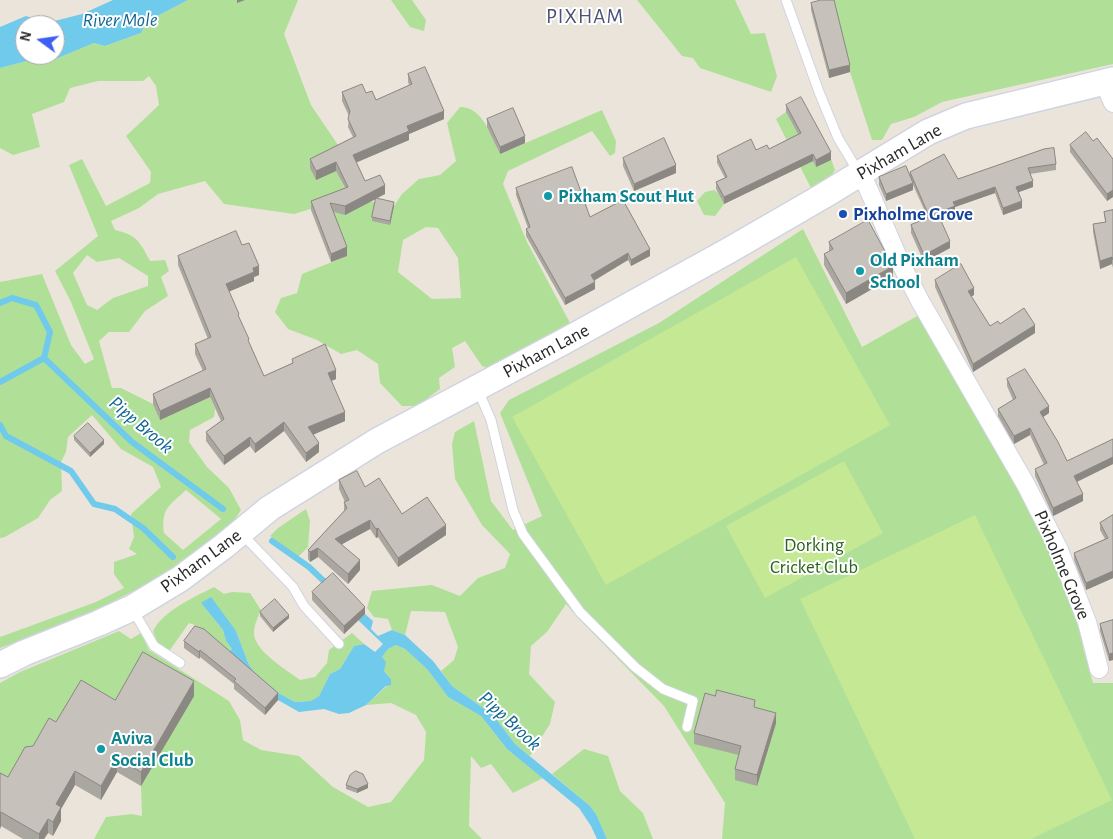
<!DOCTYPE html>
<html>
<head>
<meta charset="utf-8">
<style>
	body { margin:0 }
	#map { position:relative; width:1113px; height:839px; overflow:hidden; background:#ebe4da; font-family:"Alegreya Sans",sans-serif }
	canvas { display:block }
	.north { position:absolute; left:15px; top:15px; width:50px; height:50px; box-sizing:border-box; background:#fff; border:1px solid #a9a9a9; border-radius:50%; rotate:284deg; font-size:14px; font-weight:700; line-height:20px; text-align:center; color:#292929 }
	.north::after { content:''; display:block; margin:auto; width:18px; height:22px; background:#3d5ff5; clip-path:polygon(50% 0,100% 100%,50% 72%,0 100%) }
</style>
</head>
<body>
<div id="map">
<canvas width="1113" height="839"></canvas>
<div class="north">N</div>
</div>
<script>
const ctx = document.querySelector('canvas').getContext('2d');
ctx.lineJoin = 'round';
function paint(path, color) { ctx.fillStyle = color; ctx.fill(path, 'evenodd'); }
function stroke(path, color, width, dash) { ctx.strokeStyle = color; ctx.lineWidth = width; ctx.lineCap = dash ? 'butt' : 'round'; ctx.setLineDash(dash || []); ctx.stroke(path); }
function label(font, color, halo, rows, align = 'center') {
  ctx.font = font + ' "Alegreya Sans",sans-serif'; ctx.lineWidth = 4; ctx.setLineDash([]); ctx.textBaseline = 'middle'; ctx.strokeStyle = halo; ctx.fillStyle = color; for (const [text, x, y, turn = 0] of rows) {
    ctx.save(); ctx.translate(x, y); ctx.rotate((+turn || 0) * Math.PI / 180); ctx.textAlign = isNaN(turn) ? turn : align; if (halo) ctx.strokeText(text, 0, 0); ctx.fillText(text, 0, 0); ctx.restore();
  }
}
paint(new Path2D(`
	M 188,0 L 298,0 L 284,34 L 311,105 L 342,151 L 330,158 L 351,202 L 376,202 L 390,224 L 394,206 L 402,194 L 419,179 L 440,175 L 456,161 L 447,123 L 460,107 C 483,107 491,136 500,154 L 602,110 L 616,141 L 615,153 L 610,156 L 592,131 L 508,171 L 503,184 L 527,242 L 570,323 L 555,337 L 490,369 L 482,366 L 465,341 L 452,348 L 455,367 L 439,378 L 440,389 L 417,406 L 402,406 L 380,383 L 378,364 L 357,350 L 341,354 L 317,340 L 288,329 L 275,312 L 281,298 L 297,293 L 302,274 L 347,256 L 327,204 L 294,214 L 224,204 L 205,181 L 158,194 L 139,208 L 111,221 L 115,230 C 137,235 140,242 150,261 L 165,260 L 169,271 L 161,277 L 168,296 L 145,311 L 129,332 L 109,332 L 99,341 L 112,388 L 121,388 L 153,404 L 209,395 L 215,409 L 214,417 L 190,430 L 189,442 L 207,467 L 229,488 L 241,510 L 232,524 L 204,548 L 169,573 L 86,615 L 0,648 L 0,637 L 96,602 L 124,588 L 114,574 L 114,562 L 137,554 L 129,549 L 134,537 L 131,514 L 161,487 L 153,467 L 121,449 L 92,415 L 68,437 L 66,452 L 61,462 L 62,491 L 50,500 L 38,518 L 5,537 L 0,538 L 0,282 L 42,274 L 71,345 L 85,364 L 94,359 L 71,302 L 55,271 L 98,236 L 69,165 L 82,159 L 106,206 L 150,183 L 151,172 L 126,136 L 159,105 L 156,86 L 149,76 L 143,81 L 98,81 L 70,88 L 64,102 L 32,114 L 40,147 L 13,155 L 0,148 L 0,68 L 31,60 L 46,63 L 94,43 L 105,46 L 141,33 L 146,22 ZM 426,227 L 438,228 L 458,258 L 461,298 L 432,299 L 398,272 L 403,240 ZM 87,255 L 97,262 L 119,258 L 148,276 L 148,286 L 113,298 L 97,310 L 87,305 L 73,273 ZM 186,490 L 221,519 L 183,550 L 164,533 C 161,508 169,506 186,490 Z
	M 391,0 L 412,0 L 426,20 L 424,31 L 410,27 Z
	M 637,0 L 735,0 L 751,34 L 765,33 L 777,76 L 771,92 L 700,68 L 693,58 L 682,56 Z
	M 822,0 L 1113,0 L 1113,64 L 942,102 L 914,117 L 891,124 L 882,140 L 872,140 L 850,72 L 833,5 Z
	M 786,112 L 816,167 L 831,159 L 835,170 L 830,177 L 811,188 L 776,119 Z
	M 714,190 L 718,193 L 724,204 L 715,216 L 704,215 L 697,201 L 705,192 Z
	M 803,229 L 862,347 L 919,315 L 988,430 L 1053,553 L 1079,615 L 1083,648 L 1093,683 L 1113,683 L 1113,839 L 722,839 L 725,803 L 664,706 L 579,619 L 566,604 L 547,632 L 531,646 L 529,674 L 555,702 L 550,724 L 530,756 L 515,744 L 493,715 L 452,686 L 441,671 L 454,660 L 458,647 L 445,612 L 411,611 L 405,635 L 392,630 L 388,619 L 374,617 L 367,608 L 372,591 L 432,585 L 460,596 L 478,578 L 505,568 L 510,554 L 482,525 L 455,479 L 452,444 L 455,432 L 474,421 L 491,501 L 513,530 L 542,516 L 500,413 L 509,400 L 659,323 Z
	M 306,509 L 310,521 L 308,547 L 298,557 L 270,536 L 278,528 Z
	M 214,587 L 224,594 L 232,592 L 250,593 L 261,610 C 258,617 254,625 254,633 C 254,651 287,670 300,680 L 315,677 L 327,663 L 329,650 L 352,633 L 364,644 L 354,646 L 340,669 L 330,674 L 319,696 L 311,701 L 295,702 L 280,694 L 255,673 L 249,665 L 236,631 L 201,603 L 223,630 L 226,641 L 232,649 L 227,653 L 200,627 L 189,623 L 170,650 L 158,644 L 153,631 C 164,610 193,598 214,587 Z
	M 119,631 L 131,639 L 141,633 L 149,650 L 229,701 L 240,720 L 243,740 L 261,750 L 299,756 L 333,787 L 368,807 L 391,802 L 424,760 L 426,732 L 416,715 L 391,703 L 366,705 L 387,686 L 391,679 L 384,671 L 382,657 L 388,649 L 396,645 L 405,649 L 427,669 L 448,697 L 481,716 L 507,749 L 543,778 L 513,793 L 491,764 L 481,768 L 471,756 L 469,826 L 482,839 L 94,839 L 106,817 L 132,814 L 142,816 L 141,786 L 115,714 L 0,787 L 0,683 L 20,672 Z
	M 584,749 L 608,756 L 620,791 L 643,813 L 653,839 L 607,839 L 596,814 L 589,805 L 552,774 Z`), '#b0e098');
paint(new Path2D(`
	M 796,257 L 890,425 L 606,585 L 512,417 Z
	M 844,461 L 883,533 L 765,598 L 726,526 Z
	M 975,515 L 1112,800 L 1031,839 L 915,839 L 800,599 Z`), '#c4e894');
paint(new Path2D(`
	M 113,0 L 188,0 L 146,22 L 141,33 L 105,46 L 94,43 L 46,63 L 31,60 L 0,68 L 0,27 L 26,16 L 47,23 L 82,14 ZM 25,25 L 55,25 L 55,55 L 25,55 Z
	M 211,597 L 236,631 L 249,665 L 255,673 L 280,694 L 295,702 L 311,701 L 319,696 L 330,674 L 340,669 L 354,646 L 364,644 L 375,652 L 383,644 L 358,620 L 365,614 L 373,621 L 371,629 L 378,636 L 392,630 L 405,635 L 433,661 L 452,686 L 493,715 L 515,744 L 589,805 L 596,814 L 607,839 L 597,839 L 591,826 L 579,808 L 507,749 L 481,716 L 448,697 L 427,669 L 405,649 L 396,645 L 388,649 L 382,657 L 386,662 L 384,671 L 391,679 L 391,685 L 386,686 L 366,705 L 349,713 L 339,714 L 324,709 L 299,712 L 278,700 L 227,653 L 232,649 L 226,641 L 223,630 L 201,603 Z`), '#6fcaeb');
stroke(new Path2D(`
	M 0,303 L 12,298 L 36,305 L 50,332 L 44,358
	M 44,358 L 132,442 L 223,509
	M 0,382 L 44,358
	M 0,425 L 6,436 L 71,471 L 94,504 L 115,509 L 143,528 L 173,557
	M 272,541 L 309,567 L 329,586`), '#6fcaeb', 6);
const lane = new Path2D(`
	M 786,0 L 819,92 L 838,138 L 859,173
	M 477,388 L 491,420 L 513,510 L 523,534 L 580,612 L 635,667 L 663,689 L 693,701 L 687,727
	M 242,534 L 293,587 L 304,606 L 339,644
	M 133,610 L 154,646 L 180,663`);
const street = new Path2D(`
	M 1104,82 L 1113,103
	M 859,174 L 867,186 L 901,264 L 920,301 L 1026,485 L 1059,550 L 1087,622 L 1099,669`);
const secondary = new Path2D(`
	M 0,665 L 24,653 L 99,623 L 132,608 L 180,579 L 224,546 L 270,508 L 377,441 L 563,342 L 728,251 L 823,196 L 928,132 L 966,116 L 1113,80`);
stroke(lane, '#d0d3e1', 11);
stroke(street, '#d0d3e1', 20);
stroke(secondary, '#d0d3e1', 28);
stroke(lane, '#fff', 9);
stroke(street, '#fff', 18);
stroke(secondary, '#fff', 25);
paint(new Path2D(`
	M 811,3 L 850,72 L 829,78 L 811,10 Z
	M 408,74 L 444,119 L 409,134 L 409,140 L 356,162 L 365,181 L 385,194 L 376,198 L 394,206 L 390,225 L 372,221 L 372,217 L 376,199 L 345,215 L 334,212 L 347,256 L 331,262 L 311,210 L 311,201 L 345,188 L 336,171 L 316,180 L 310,168 L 310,159 L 353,137 L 348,127 L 349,116 L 342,101 L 342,92 L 366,93 L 376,100 L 409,85 L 408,82 Z
	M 786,105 L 831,160 L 816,167 L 813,161 L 724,204 L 716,189 L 716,182 L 725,178 L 717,163 L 717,156 L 769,149 L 798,134 L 786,112 Z
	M 487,119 L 525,143 L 500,154 L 487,127 Z
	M 1093,141 L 1113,159 L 1113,197 L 1107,201 L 1070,152 L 1070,145 Z
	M 1044,149 L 1056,164 L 1056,170 L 1030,174 L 1033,187 L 1019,192 L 1022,208 L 1003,215 L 995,193 L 955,207 L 955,213 L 940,218 L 950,248 L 924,262 L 911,233 L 911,225 L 928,218 L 913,185 L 913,190 L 886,201 L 879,185 L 879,177 L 910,175 L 910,172 L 958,179 Z
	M 623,158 L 676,173 L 634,191 L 623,166 Z
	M 516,188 L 590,217 L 650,256 L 631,266 L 628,260 L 594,281 L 595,289 L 565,305 L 526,236 L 526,229 L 528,228 L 516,195 Z
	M 1113,210 L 1113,268 L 1112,264 L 1100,269 L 1093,232 L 1093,224 L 1105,222 L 1104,212 Z
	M 829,242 L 893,277 L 846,304 L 824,265 L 824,254 L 829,251 Z
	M 242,245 L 259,275 L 254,277 L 254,281 L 229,291 L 249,343 L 264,376 L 292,363 L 292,359 L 336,379 L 331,381 L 345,421 L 313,434 L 319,452 L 306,462 L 284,431 L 255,453 L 250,446 L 224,465 L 206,441 L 206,432 L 221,421 L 210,397 L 160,420 L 153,404 L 153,394 L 203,371 L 195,354 L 195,344 L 208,339 L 178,265 L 178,256 Z
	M 935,280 L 974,295 L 971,297 L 990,326 L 1000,324 L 1035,333 L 973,372 L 935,287 Z
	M 1007,379 L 1049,413 L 1043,417 L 1067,461 L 1113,440 L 1113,464 L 1077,482 L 1083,501 L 1053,516 L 1035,476 L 1035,469 L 1044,465 L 1030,435 L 1014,444 L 998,416 L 998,409 L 1013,400 L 1007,386 Z
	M 74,436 L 104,444 L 90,457 L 74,440 Z
	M 339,480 L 365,487 L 402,514 L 446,535 L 398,567 L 378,537 L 376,538 L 370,529 L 342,544 L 360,570 L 348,584 L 318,557 L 310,562 L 308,559 L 308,550 L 344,511 L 344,502 L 345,502 L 339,489 Z
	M 1113,515 L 1113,578 L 1086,590 L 1074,560 L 1074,553 L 1105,539 L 1100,530 L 1100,523 Z
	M 312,592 L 365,614 L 344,634 L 312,600 Z
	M 260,612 L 289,618 L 273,632 L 260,616 Z
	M 1113,620 L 1113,660 L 1109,661 L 1100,631 L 1100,624 Z
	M 195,626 L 278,700 L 265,715 L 234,689 L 234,684 L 200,657 L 199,659 L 184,648 L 184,641 Z
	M 194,696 L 141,786 L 117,772 L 101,800 L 75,785 L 61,809 L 61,821 L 53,836 L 48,833 L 44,839 L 23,839 L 1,826 L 0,829 L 0,773 L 8,777 L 33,746 L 115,700 Z
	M 755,707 L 776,723 L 757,786 L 735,780 L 735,769 L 739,755 L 694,744 L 694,733 Z
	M 346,785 L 368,788 L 357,793 L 346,789 Z`), '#aaa6a0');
paint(new Path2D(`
	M 237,0 L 245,0 L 237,3 Z
	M 850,65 L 850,72 L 829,78 L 829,70 Z
	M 444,111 L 444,119 L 409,134 L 409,140 L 353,164 L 353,155 L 407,126 Z
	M 525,136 L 525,143 L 500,154 L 500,147 Z
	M 831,152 L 831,160 L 816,167 L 816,160 Z
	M 813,154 L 813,161 L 724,204 L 724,197 Z
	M 336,162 L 336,171 L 316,180 L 316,171 Z
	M 676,165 L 676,173 L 634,191 L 634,184 Z
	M 1033,181 L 1033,187 L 1016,193 L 1016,187 Z
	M 913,183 L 913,190 L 886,201 L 886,194 Z
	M 385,185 L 385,194 L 345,215 L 345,206 Z
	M 995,187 L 995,193 L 955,207 L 955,213 L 929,223 L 929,216 L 953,202 Z
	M 1113,190 L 1113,197 L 1107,201 L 1107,194 Z
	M 1022,201 L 1022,208 L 1003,215 L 1003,208 Z
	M 394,202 L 394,206 L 390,225 L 390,221 Z
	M 950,241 L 950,248 L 924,262 L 924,255 Z
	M 347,247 L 347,256 L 331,262 L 331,254 Z
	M 650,249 L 650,256 L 631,266 L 631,260 Z
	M 628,253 L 628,260 L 591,282 L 591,275 Z
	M 1112,257 L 1112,264 L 1100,269 L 1100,261 Z
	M 259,266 L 259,275 L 254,277 L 254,281 L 226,293 L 226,284 L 253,268 Z
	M 893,266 L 893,277 L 846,304 L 846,293 Z
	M 595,282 L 595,289 L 565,305 L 565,298 Z
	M 974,288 L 974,295 L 968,298 L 968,291 Z
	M 1035,325 L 1035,333 L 973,372 L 973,364 Z
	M 336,370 L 336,379 L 328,382 L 328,373 Z
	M 210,388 L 210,397 L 160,420 L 160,411 Z
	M 1049,406 L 1049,413 L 1040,419 L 1040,412 Z
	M 345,412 L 345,421 L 308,437 L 308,427 Z
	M 284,422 L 284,431 L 255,453 L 255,444 Z
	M 1030,428 L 1030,435 L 1014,444 L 1014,436 Z
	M 250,437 L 250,446 L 224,465 L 224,456 Z
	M 104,440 L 104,444 L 90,457 L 90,453 Z
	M 319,443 L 319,452 L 306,462 L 306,453 Z
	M 1113,457 L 1113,464 L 1074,483 L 1074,476 Z
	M 1083,494 L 1083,501 L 1053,516 L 1053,508 Z
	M 370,520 L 370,529 L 335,548 L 335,539 Z
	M 446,525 L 446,535 L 398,567 L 398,558 Z
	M 378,528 L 378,537 L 376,538 L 376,529 Z
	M 318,548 L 318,557 L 310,562 L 310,552 Z
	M 360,560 L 360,570 L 348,584 L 348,574 Z
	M 1113,571 L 1113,578 L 1086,590 L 1086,583 Z
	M 365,607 L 365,614 L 344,634 L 344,626 Z
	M 289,615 L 289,618 L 273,632 L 273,628 Z
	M 200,650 L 200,657 L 199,659 L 199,652 Z
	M 1113,653 L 1113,660 L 1109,661 L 1109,654 Z
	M 194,681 L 194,696 L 141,786 L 141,772 Z
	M 278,693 L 278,700 L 265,715 L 265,708 Z
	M 776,713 L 776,723 L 757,786 L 757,775 Z
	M 117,758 L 117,772 L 101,800 L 101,786 Z
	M 75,771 L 75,785 L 61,809 L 61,821 L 53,836 L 53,822 L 56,804 Z
	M 368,784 L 368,788 L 357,793 L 357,789 Z
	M 1,812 L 1,826 L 0,829 L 0,815 Z
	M 48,819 L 48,833 L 44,839 L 39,839 L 39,834 Z`), '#8b8782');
const building = new Path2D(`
	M 821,0 L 834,0 L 850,65 L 829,70 L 811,3 Z
	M 425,67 L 444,111 L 407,126 L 409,131 L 353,155 L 365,181 L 380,175 L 385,185 L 345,206 L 330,203 L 347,247 L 331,254 L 311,201 L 348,187 L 336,162 L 316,171 L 310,159 L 356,136 L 348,119 L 350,111 L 342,92 L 362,84 L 366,93 L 372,91 L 376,100 L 412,84 L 408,74 Z
	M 801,97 L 831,152 L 816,160 L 813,154 L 724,197 L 716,182 L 727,177 L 717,156 L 751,139 L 756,150 L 767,145 L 769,149 L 801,133 L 786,105 Z
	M 513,108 L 525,136 L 500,147 L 487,119 Z
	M 1086,132 L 1093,141 L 1097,138 L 1113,159 L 1113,190 L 1107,194 L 1070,145 Z
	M 664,138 L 676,165 L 634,184 L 623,158 Z
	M 1054,148 L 1056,164 L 1028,168 L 1033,181 L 1016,187 L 1022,201 L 1003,208 L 995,187 L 953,202 L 955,206 L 929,216 L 910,172 L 944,154 L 958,179 L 1044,149 Z
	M 906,166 L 913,183 L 886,194 L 879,177 Z
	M 572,167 L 590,217 L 623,200 L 650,249 L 631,260 L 628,253 L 591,275 L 595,282 L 565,298 L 526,229 L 530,227 L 516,188 Z
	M 376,198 L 394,202 L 390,221 L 372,217 Z
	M 1113,210 L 1113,260 L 1112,257 L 1100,261 L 1093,224 L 1106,222 L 1104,212 Z
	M 938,214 L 950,241 L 924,255 L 911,225 Z
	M 868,220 L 893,266 L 846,293 L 824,254 L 833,249 L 829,242 Z
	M 236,231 L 242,245 L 249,243 L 259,266 L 253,268 L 254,272 L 226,284 L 239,314 L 238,315 L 249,339 L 248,340 L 264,376 L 293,363 L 292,359 L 325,344 L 336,370 L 328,373 L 345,412 L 308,427 L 319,443 L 306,453 L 284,422 L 255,444 L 250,437 L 224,456 L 206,432 L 224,419 L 210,388 L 160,411 L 153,394 L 206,369 L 195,344 L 211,337 L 178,256 Z
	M 961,264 L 974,288 L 968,291 L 990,326 L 998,321 L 1000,324 L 1024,308 L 1035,325 L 973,364 L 935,280 Z
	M 1025,369 L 1049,406 L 1040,412 L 1058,442 L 1067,461 L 1113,439 L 1113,457 L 1074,476 L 1083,494 L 1053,508 L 1035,469 L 1047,463 L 1030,428 L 1014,436 L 998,409 L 1016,398 L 1007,379 Z
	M 88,423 L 104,440 L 90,453 L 74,436 Z
	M 357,471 L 365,487 L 379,478 L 402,514 L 427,497 L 446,525 L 398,558 L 378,528 L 376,529 L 370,520 L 335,539 L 360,560 L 348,574 L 318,548 L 310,552 L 308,550 L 347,508 L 344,502 L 349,500 L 339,480 Z
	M 1113,515 L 1113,571 L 1086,583 L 1074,553 L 1108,538 L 1100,523 Z
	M 333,573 L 365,607 L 344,626 L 312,592 Z
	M 275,599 L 289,615 L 273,628 L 260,612 Z
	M 1113,620 L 1113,653 L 1109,654 L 1100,624 Z
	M 195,626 L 204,629 L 278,693 L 265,708 L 234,681 L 236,679 L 200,650 L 199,652 L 184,641 Z
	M 143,652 L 194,681 L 141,772 L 117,758 L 101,786 L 75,771 L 56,804 L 61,807 L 53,822 L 48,819 L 39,834 L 1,812 L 0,815 L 0,773 L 8,777 L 25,747 L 33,746 L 49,718 L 56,722 L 81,680 L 115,700 Z
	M 717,690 L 755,700 L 754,707 L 776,713 L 757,775 L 735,769 L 741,746 L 694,733 L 705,693 L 715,696 Z
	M 356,771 L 363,774 L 368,784 L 357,789 L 346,785 L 350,775 Z`);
paint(building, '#c6c1ba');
stroke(building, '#8b8782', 1);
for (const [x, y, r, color] of [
	[548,196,5,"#0f9aa8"],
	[843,214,5,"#1a4fb4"],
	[860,271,5,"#0f9aa8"],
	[101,749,5,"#0f9aa8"]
]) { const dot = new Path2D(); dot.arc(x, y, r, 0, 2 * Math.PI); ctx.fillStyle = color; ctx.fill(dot); stroke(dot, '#fff', 2); }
label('19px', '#292929', '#fff', [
	["Pixham Lane",899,152,-30],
	["Pixham Lane",546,351,-28],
	["Pixham Lane",201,561,-36],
	["Pixholme Grove",1062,565,67]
]);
label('bold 19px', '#0d838f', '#fff', [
	["Pixham Scout Hut",558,196],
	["Old Pixham",870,260],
	["School",870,282],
	["Aviva",111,738],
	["Social Club",111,760]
], 'left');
label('bold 19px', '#164399', '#fff', [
	["Pixholme Grove",853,214]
], 'left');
label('19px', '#2a631b', '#fff', [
	["Dorking",814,545],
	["Cricket Club",814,567]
]);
label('italic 20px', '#106795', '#fff', [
	["River Mole",120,20],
	["Pipp Brook",141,425,40],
	["Pipp Brook",510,721,43]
]);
ctx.letterSpacing = '1px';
label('21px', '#4a5278', '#fff', [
	["PIXHAM",585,17]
]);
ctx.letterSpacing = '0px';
</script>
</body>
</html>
